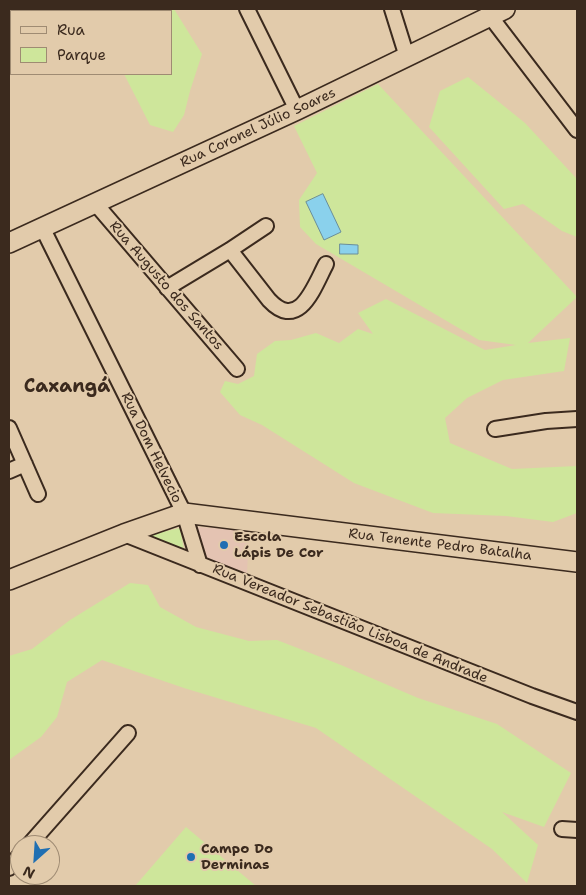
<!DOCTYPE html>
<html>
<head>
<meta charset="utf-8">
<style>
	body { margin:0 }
	#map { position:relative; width:586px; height:895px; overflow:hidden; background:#e2cbab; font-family:"Shantell Sans",sans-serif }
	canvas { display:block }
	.frame { position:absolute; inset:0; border:10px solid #3b2a1e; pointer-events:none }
	.legend { position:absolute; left:10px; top:10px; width:162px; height:65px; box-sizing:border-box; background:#e2cbab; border:1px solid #9f8b73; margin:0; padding:6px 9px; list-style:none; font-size:15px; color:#3b2a1e }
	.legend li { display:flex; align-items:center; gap:10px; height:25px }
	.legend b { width:25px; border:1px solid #9f8b73 }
	.north { position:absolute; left:10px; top:835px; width:50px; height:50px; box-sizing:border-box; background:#e2cbab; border:1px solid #9f8b73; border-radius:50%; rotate:206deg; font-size:14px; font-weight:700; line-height:20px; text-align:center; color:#3b2a1e }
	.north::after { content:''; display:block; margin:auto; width:18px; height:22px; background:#1f6fb2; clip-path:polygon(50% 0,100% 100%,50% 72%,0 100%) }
</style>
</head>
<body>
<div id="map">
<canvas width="586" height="895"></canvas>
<div class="frame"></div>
<ul class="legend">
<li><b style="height:6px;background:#e2cbab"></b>Rua</li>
<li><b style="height:14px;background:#cee69b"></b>Parque</li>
</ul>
<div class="north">N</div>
</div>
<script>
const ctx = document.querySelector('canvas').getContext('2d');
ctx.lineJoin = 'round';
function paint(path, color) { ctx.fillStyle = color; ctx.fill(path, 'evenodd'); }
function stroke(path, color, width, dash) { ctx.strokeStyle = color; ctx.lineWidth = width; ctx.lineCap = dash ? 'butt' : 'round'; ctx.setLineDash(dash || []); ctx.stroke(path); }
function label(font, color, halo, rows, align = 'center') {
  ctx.font = font + ' "Shantell Sans",sans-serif'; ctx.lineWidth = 4; ctx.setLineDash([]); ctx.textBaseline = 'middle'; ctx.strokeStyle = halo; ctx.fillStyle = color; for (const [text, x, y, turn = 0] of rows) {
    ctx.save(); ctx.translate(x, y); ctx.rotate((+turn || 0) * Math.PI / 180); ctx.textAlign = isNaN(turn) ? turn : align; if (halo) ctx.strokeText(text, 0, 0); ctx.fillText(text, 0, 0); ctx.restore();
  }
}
paint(new Path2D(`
	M 198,527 L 249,531 L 247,573 L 200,559 Z`), '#e4c3b2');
paint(new Path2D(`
	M 92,9 L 174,9 L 202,54 L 190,91 L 184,115 L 173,132 L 150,125 L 124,74 L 171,74 L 171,11 L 93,11 Z
	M 468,77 L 525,123 L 577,179 L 577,237 L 562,231 L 523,204 L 504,209 L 429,127 L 440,91 Z
	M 378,84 L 577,297 L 528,343 L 570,338 L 564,371 L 503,380 L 467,398 L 445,418 L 450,443 L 512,469 L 577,466 L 577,513 L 553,522 L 506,516 L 433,513 L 354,483 L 262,425 L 240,415 L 220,392 L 225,381 L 238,384 L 254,376 L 257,354 L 275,341 L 291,340 L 316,333 L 339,343 L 358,329 L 373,334 L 358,313 L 386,299 L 485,350 L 516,345 L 479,340 L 316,244 L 300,227 L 299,200 L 317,173 L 294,126 Z
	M 180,528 L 184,550 L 149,535 Z
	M 130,583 L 148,585 L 160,607 L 196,627 L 249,641 L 277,640 L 341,665 L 418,698 L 497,724 L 571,773 L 544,827 L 502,812 L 538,845 L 527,883 L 492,849 L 316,728 L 184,688 L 102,660 L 67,682 L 57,717 L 41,737 L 9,760 L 9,656 L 32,649 L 70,620 Z
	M 186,827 L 256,886 L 135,886 Z`), '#cee69b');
const water = new Path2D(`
	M 323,194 L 341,232 L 324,240 L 306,202 Z
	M 340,244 L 358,245 L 358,254 L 340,254 Z`);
paint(water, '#8ad1ec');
stroke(water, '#6a8e9a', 1);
const street = new Path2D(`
	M 247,9 L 297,110
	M 392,9 L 407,57
	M 490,16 L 577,130
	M 95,203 L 237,369
	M 42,227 L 184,513 L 200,565
	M 230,250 L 269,300 C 299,332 314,287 326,264
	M 167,288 L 230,250 L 266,226
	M 9,428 L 38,494
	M 495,429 L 546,421 L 577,419
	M 9,471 L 25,464
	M 124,534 L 532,696 L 577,712
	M 562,829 L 577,830
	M 29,845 L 128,733
	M 9,868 L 20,855`);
const secondary = new Path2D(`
	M 9,243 L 297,110 L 505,9
	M 9,580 L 124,534 L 184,513 L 577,562`);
stroke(street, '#3b2a1e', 18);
stroke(secondary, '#3b2a1e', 22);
stroke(street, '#e2cbab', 14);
stroke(secondary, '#e2cbab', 19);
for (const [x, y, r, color] of [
	[224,545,5,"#1f6fb2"],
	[191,857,5,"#1f6fb2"]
]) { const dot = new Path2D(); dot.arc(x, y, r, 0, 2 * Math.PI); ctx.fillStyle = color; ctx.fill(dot); stroke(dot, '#e2cbab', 2); }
label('14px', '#3b2a1e', '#e2cbab', [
	["Rua Coronel Júlio Soares",258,128,-25],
	["Rua Augusto dos Santos",166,286,49],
	["Rua Dom Helvecio",151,448,64],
	["Rua Tenente Pedro Batalha",440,545,7],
	["Rua Vereador Sebastião Lisboa de Andrade",350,624,22]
]);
label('bold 14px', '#3b2a1e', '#e2cbab', [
	["Escola",234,537],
	["Lápis De Cor",234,553],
	["Campo Do",201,849],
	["Derminas",201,865]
], 'left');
label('bold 19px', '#3b2a1e', '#e2cbab', [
	["Caxangá",67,387]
]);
</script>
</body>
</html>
